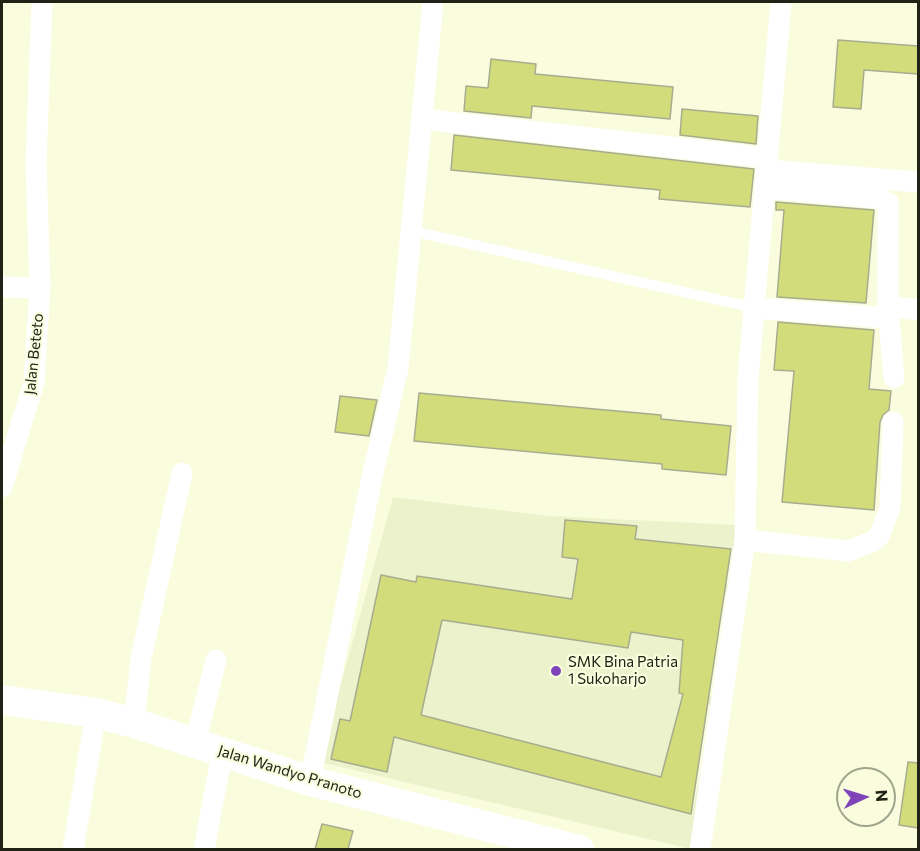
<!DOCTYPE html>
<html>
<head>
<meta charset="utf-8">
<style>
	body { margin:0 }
	#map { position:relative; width:920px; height:851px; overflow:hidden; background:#f9fdde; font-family:Commissioner,sans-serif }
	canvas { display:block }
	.frame { position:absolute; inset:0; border:3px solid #202216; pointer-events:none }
	.north { position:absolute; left:836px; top:767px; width:60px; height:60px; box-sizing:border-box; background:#f9fdde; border:2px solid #a2a58e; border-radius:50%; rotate:86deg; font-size:16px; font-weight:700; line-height:24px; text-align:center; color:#202216 }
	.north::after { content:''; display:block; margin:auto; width:21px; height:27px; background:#8044b9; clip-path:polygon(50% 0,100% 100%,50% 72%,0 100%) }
</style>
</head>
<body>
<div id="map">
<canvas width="920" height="851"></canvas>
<div class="frame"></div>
<div class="north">N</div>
</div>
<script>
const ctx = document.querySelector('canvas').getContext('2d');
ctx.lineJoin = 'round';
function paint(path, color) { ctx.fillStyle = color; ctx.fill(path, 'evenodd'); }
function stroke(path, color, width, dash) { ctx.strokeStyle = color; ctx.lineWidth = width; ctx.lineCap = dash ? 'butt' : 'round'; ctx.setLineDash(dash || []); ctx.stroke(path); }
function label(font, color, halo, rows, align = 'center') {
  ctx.font = font + ' Commissioner,sans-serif'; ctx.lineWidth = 4.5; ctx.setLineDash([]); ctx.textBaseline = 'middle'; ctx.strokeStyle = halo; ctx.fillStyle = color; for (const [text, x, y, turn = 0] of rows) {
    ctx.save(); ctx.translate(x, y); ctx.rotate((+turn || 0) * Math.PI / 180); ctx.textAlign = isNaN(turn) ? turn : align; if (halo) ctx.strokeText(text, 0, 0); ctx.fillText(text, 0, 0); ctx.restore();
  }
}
paint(new Path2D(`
	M 393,497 L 548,516 L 737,525 L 741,564 L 709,849 L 691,849 L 319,762 ZM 565,520 L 637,527 L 633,564 L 617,563 L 616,577 L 580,574 L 582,559 L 562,557 ZM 640,540 L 735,549 L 732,585 L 637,577 ZM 381,575 L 415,582 L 385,720 L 351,713 ZM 576,575 L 629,584 L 627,604 L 573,596 ZM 417,576 L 634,609 L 629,647 L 412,615 ZM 688,590 L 728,594 L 718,697 L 679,693 ZM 638,594 L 676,600 L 670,638 L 632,632 ZM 412,618 L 441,624 L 417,734 L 389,727 ZM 681,698 L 718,707 L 691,814 L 420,744 L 427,717 L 661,777 ZM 340,719 L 395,731 L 387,771 L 331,759 Z`), '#ecf2cb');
const building = new Path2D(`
	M 838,40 L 918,46 L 918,74 L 864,70 L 861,109 L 833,107 Z
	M 491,59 L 536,64 L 535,74 L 673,87 L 670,119 L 532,106 L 531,118 L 464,111 L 466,86 L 488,88 Z
	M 682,109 L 758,116 L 756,144 L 680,135 Z
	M 454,135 L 754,169 L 750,207 L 659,199 L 660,190 L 451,170 Z
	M 776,202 L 874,210 L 866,303 L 777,297 L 784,210 L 776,210 Z
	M 778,322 L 874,330 L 869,389 L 891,391 L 889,410 L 883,415 L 880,422 L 874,510 L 782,502 L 794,371 L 774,370 Z
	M 419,393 L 661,415 L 661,419 L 731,426 L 726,475 L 662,469 L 662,464 L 414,441 Z
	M 340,396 L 377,400 L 369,436 L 335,432 Z
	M 565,520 L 637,526 L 635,539 L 731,549 L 691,814 L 394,737 L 387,772 L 331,759 L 340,719 L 350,721 L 381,575 L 416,582 L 417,576 L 572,599 L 578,559 L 562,557 ZM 442,620 L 628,648 L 631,632 L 683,640 L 679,693 L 683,694 L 661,777 L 421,715 Z
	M 908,762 L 918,763 L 918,828 L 899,825 Z
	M 322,824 L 353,831 L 348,849 L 315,849 Z`);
paint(building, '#d2dc7b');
stroke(building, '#a8ac8f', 1.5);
stroke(new Path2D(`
	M 412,231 L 755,308`), '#fff', 10);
stroke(new Path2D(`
	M 422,119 L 768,158
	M 767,170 L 918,182
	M 765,188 L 878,198 L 888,203 L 888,306 L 918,310
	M 2,287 L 40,288
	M 888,306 L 894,378
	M 755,308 L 889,318
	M 2,487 L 34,382 L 40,288 L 36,163 L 42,2
	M 745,540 L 848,551 L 872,542 L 879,536 L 890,508 L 893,422
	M 134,723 L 141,658 L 182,473
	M 195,743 L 216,660
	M 310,781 L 372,477 L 398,368 L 433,2
	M 73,850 L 96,713
	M 204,850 L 222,753
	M 700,850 L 745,540 L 748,378 L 781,2`), '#fff', 21);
stroke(new Path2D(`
	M 2,700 L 96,713 L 134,723 L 310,781 L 579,850`), '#fff', 30);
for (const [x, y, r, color] of [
	[556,671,6,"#8044b9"]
]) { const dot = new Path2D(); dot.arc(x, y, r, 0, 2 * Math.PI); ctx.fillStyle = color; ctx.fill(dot); stroke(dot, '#f9fdde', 2); }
label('15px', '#202216', '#f9fdde', [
	["Jalan Beteto",34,354,-84],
	["Jalan Wandyo Pranoto",290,772,17]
]);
label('15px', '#202216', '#f9fdde', [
	["SMK Bina Patria",568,662],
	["1 Sukoharjo",568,679]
], 'left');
</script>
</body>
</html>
